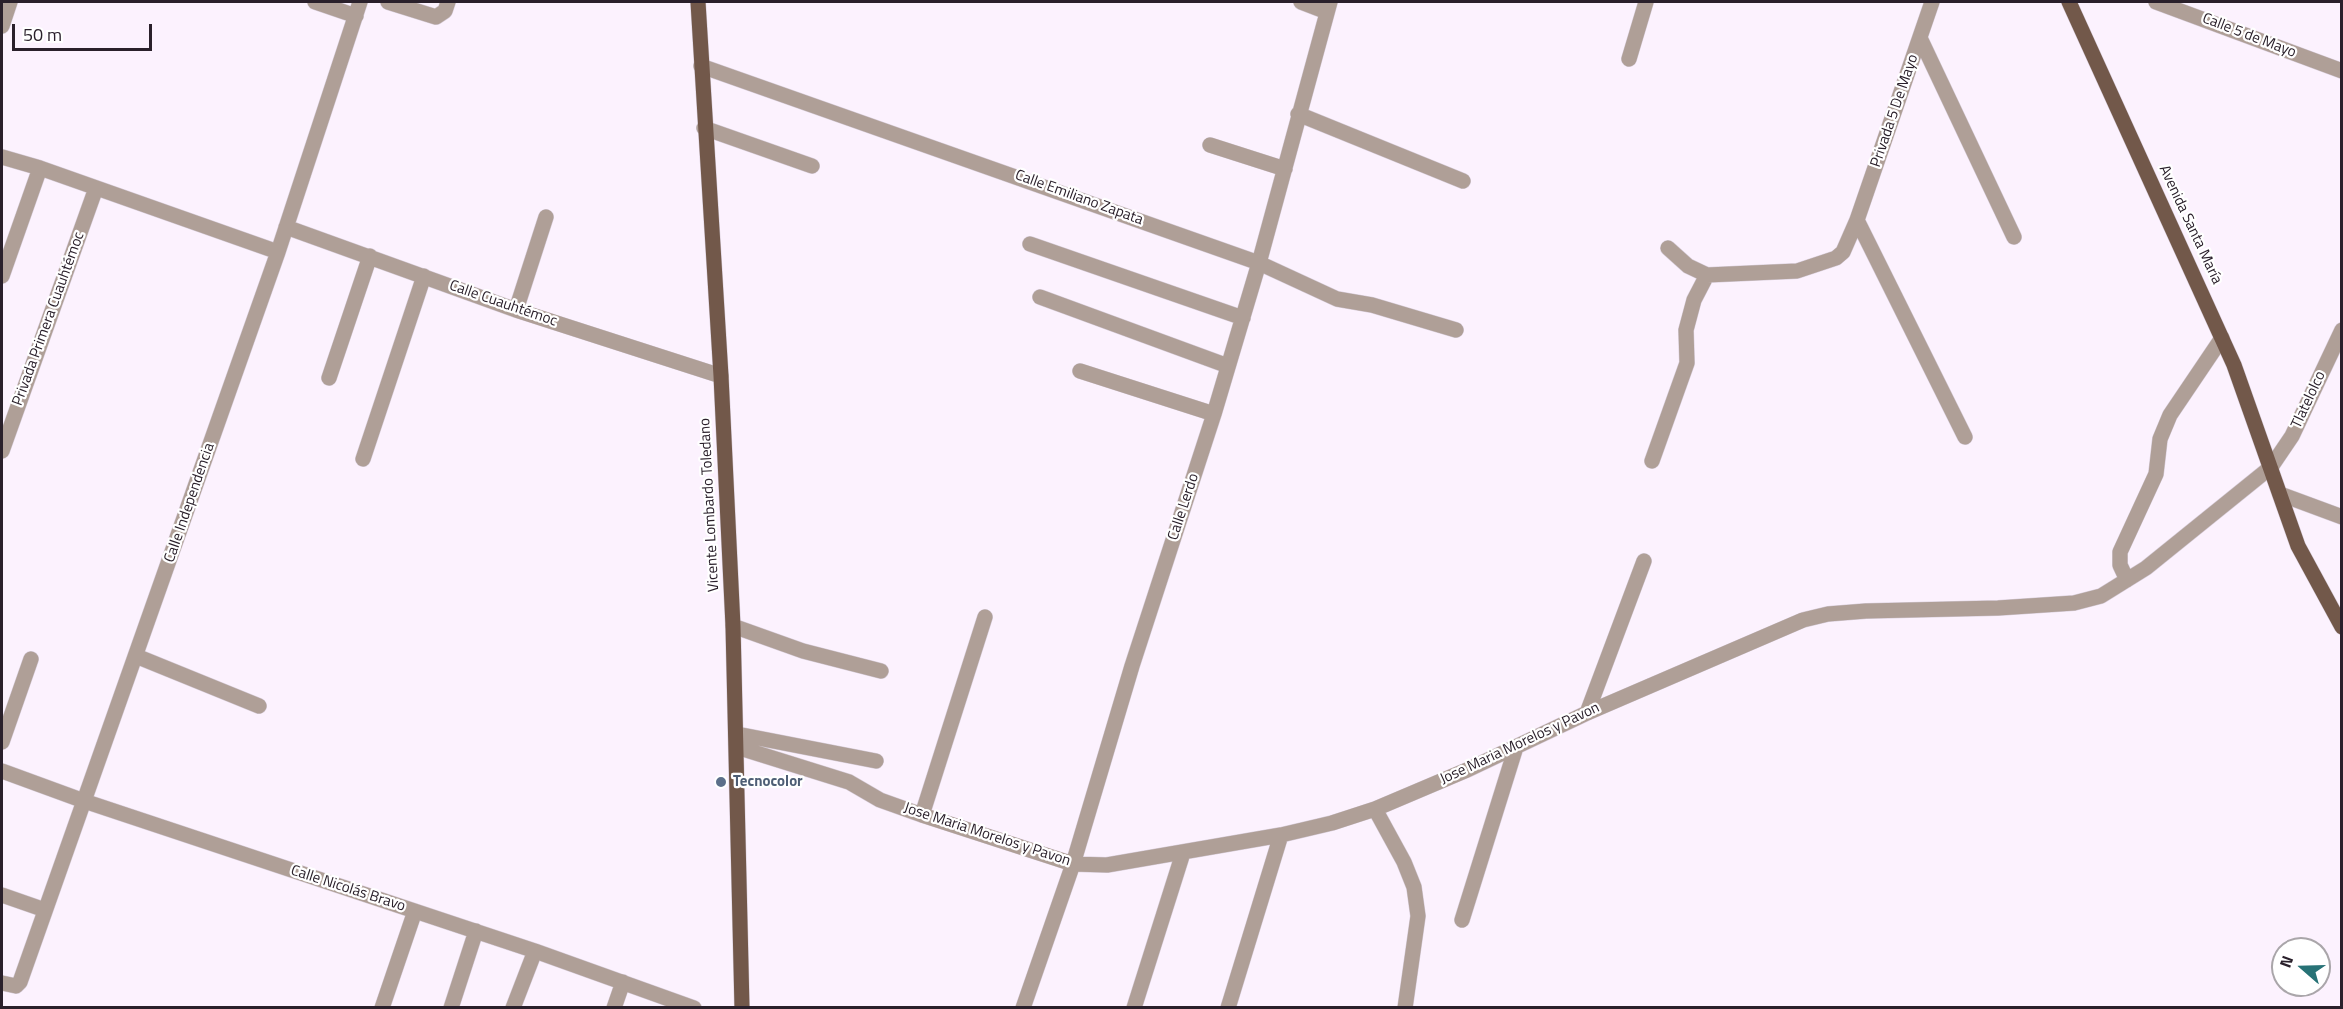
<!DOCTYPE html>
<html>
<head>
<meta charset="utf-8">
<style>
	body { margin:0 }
	#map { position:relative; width:2343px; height:1009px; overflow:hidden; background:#fcf2fe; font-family:"Titillium Web",sans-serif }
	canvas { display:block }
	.frame { position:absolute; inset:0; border:3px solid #2a202b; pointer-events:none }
	.north { position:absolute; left:2271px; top:937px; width:60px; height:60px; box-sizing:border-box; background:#fff; border:2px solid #aaa6aa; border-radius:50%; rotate:290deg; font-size:16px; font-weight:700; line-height:24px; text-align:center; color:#2a202b }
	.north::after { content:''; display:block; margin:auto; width:21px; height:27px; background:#277276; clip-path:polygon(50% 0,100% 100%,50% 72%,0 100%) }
	.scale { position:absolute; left:12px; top:24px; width:140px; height:27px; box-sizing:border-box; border:3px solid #2a202b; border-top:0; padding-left:8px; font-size:18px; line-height:21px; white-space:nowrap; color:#2a202b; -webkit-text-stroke:4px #fff; paint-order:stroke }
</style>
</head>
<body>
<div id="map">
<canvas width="2343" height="1009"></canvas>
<div class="frame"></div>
<div class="north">N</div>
<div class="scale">50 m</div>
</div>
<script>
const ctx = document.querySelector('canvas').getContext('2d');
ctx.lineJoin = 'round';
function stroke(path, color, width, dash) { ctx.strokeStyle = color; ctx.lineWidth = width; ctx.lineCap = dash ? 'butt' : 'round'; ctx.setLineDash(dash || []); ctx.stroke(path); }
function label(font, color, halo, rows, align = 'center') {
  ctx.font = font + ' "Titillium Web",sans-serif'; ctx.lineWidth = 4.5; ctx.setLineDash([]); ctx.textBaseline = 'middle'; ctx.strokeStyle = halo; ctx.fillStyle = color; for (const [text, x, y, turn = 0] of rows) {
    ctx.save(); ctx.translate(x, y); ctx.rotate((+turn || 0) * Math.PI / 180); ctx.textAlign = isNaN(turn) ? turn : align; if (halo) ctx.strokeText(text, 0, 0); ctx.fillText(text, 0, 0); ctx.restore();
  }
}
const minor = new Path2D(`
	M 315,2 L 356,16
	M 388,2 L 436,17 L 445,11 L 448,2
	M 1301,2 L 1327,12
	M 2156,2 L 2342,71
	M 2,26 L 10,2
	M 1920,38 L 2014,237
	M 1629,59 L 1646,2
	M 701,66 L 1259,263 L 1337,299 L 1372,305 L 1456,330
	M 1298,114 L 1463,181
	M 704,128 L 812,166
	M 1210,145 L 1285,169
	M 2,157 L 40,168 L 278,252
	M 1857,220 L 1965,437
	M 286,227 L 516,310 L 721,376
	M 1030,244 L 1243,318
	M 1668,248 L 1688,266 L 1707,275 L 1797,271 L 1836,258 L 1843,252 L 1857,220 L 1932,2
	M 2,276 L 40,168
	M 1040,297 L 1228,366
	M 516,310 L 546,217
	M 1080,371 L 1214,414
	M 329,378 L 370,256
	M 2,451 L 96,188
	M 363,459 L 424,276
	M 1652,461 L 1687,363 L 1686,330 L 1694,300 L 1707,275
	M 2280,494 L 2342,517
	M 2127,580 L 2120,565 L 2120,552 L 2156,474 L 2160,439 L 2170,415 L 2222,338
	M 733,626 L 803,651 L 881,671
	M 136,656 L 259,706
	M 1587,713 L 1644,561
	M 737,734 L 876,761
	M 2,742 L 31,659
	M 737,747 L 849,782 L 880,800 L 922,815 L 1073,864 L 1107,865 L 1281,835 L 1332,823 L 1375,809 L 1467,770 L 1587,713 L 1803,620 L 1828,614 L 1866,611 L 1998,608 L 2074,603 L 2101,596 L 2146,568 L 2271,467 L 2292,436 L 2342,330
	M 2,771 L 84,801 L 535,951 L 694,1008
	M 1375,809 L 1404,862 L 1414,887 L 1418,916 L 1405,1008
	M 922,815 L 985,617
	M 2,895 L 45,910
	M 1462,920 L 1516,747
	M 2,983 L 16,986 L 20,982 L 278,252 L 360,2
	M 382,1008 L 415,911
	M 451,1008 L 476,931
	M 513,1008 L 535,951
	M 614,1008 L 623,982
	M 1023,1008 L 1073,864 L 1132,666 L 1214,414 L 1259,263 L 1330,2
	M 1134,1008 L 1183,853
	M 1228,1008 L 1281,835`);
const major = new Path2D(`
	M 698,2 L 721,376 L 733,626 L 742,1008
	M 2069,2 L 2234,365 L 2298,546 L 2342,627`);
stroke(minor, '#d6ccd8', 16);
stroke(major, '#d6ccd8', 16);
stroke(minor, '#af9f97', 15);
stroke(major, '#72584a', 15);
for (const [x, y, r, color] of [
	[721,782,6,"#5c6f8a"]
]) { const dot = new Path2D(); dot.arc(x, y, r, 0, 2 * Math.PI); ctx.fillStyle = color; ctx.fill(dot); stroke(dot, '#fff', 2); }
label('15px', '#2a202b', '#fff', [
	["Calle 5 de Mayo",2249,36,21],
	["Privada 5 De Mayo",1895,111,-71],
	["Calle Emiliano Zapata",1079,198,20],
	["Avenida Santa María",2190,225,65],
	["Calle Cuauhtémoc",503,304,19],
	["Privada Primera Cuauhtémoc",49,319,-70],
	["Tlatelolco",2309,400,-65],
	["Calle Independencia",190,503,-71],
	["Vicente Lombardo Toledano",710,505,-93],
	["Calle Lerdo",1184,507,-72],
	["Jose Maria Morelos y Pavon",1520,744,-25],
	["Jose Maria Morelos y Pavon",987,835,18],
	["Calle Nicolás Bravo",348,889,18]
]);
label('bold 15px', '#4e5e75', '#fff', [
	["Tecnocolor",733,782]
], 'left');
</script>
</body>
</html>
